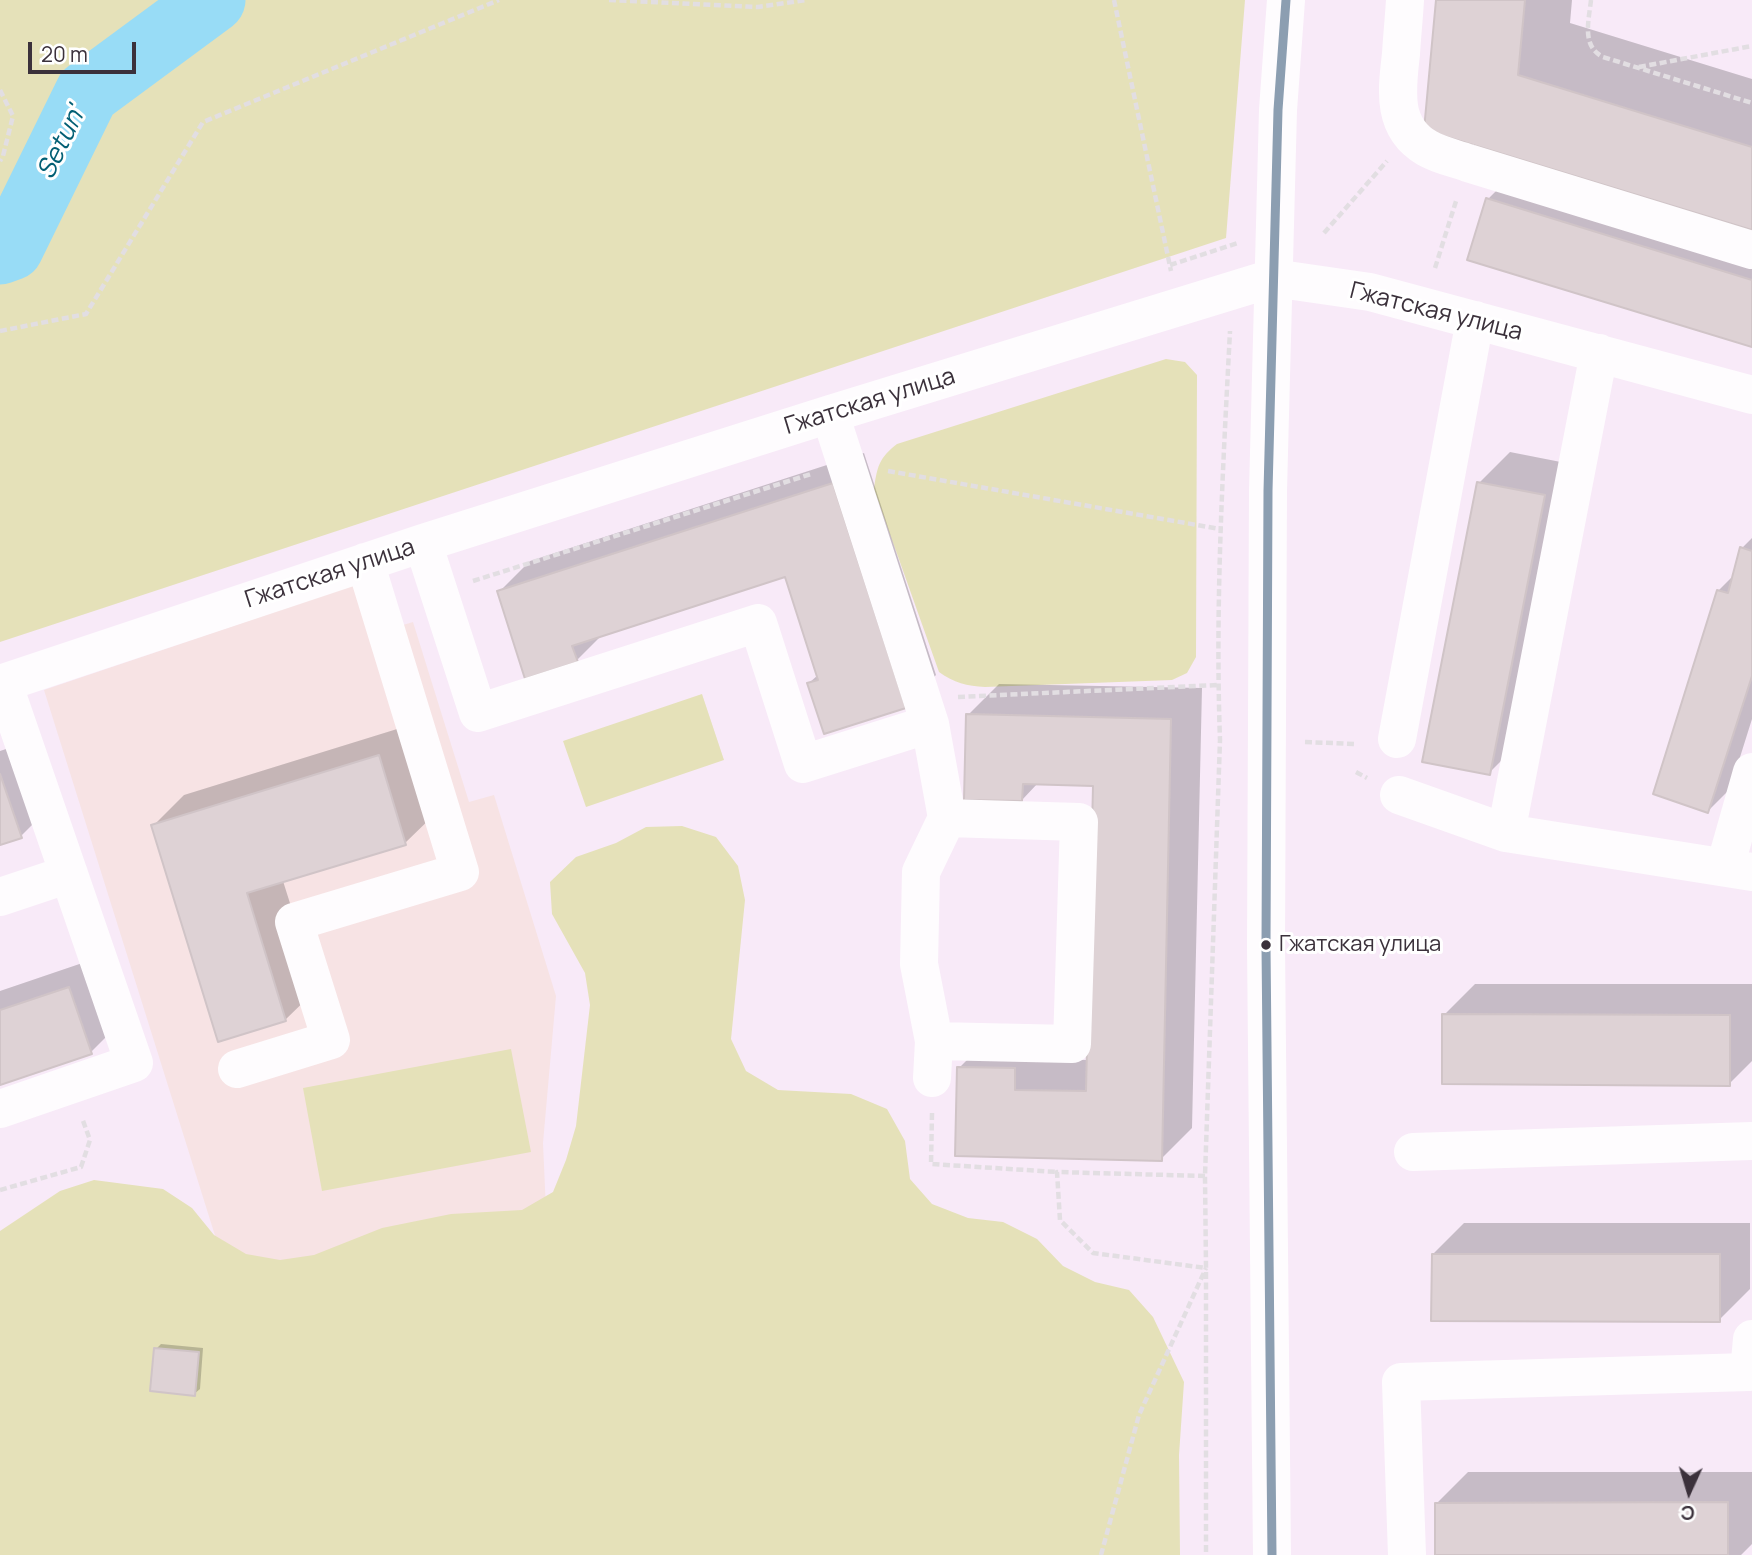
<!DOCTYPE html>
<html>
<head>
<meta charset="utf-8">
<style>
	body { margin:0 }
	#map { position:relative; width:1752px; height:1555px; overflow:hidden; background:#f8eaf8; font-family:Manrope,sans-serif }
	canvas { display:block }
	.north { position:absolute; left:1654px; top:1457px; width:70px; height:70px; -webkit-text-stroke:5px #fff; paint-order:stroke; rotate:184deg; font-size:19px; font-weight:700; line-height:28px; text-align:center; color:#3b313b }
	.north::after { content:''; display:block; margin:auto; width:24px; height:32px; background:#3b313b; clip-path:polygon(50% 0,100% 100%,50% 72%,0 100%) }
	.scale { position:absolute; left:28px; top:42px; width:108px; height:32px; box-sizing:border-box; border:4px solid #3b313b; border-top:0; padding-left:9px; font-size:21px; line-height:24px; white-space:nowrap; color:#3b313b; -webkit-text-stroke:5px #fff; paint-order:stroke }
</style>
</head>
<body>
<div id="map">
<canvas width="1752" height="1555"></canvas>
<div class="north">С</div>
<div class="scale">20 m</div>
</div>
<script>
const ctx = document.querySelector('canvas').getContext('2d');
ctx.lineJoin = 'round';
function paint(path, color) { ctx.fillStyle = color; ctx.fill(path, 'evenodd'); }
function stroke(path, color, width, dash) { ctx.strokeStyle = color; ctx.lineWidth = width; ctx.lineCap = dash ? 'butt' : 'round'; ctx.setLineDash(dash || []); ctx.stroke(path); }
function label(font, color, halo, rows, align = 'center') {
  ctx.font = font + ' Manrope,sans-serif'; ctx.lineWidth = 6; ctx.setLineDash([]); ctx.textBaseline = 'middle'; ctx.strokeStyle = halo; ctx.fillStyle = color; for (const [text, x, y, turn = 0] of rows) {
    ctx.save(); ctx.translate(x, y); ctx.rotate((+turn || 0) * Math.PI / 180); ctx.textAlign = isNaN(turn) ? turn : align; if (halo) ctx.strokeText(text, 0, 0); ctx.fillText(text, 0, 0); ctx.restore();
  }
}
paint(new Path2D(`
	M 354,585 L 370,635 L 413,622 L 469,802 L 494,795 L 556,996 L 543,1143 L 553,1368 L 249,1344 L 44,690 Z`), '#f7e3e4');
paint(new Path2D(`
	M 0,0 L 1245,0 L 1226,238 L 0,642 Z
	M 1166,359 L 1185,362 L 1197,375 L 1196,657 L 1187,673 L 1172,680 L 985,687 C 967,686 954,683 939,672 L 874,489 C 877,467 879,458 897,444 Z
	M 702,694 L 724,760 L 586,807 L 563,741 Z
	M 682,826 L 716,837 L 738,866 L 745,900 L 731,1039 L 746,1071 L 778,1090 L 851,1094 L 887,1109 L 905,1141 L 910,1179 L 932,1204 L 968,1218 L 1003,1222 L 1037,1239 L 1063,1266 L 1095,1282 L 1129,1290 L 1153,1317 L 1184,1382 L 1179,1455 L 1180,1555 L 0,1555 L 0,1231 L 60,1191 L 94,1180 L 163,1189 L 192,1208 L 214,1235 L 246,1254 L 280,1260 L 314,1255 L 382,1228 L 451,1214 L 522,1210 L 553,1192 L 566,1160 L 576,1126 L 590,1005 L 585,973 L 552,914 L 550,882 L 576,857 L 616,843 L 646,827 Z
	M 511,1049 L 531,1152 L 322,1191 L 303,1088 Z`), '#e5e1b9');
paint(new Path2D(`
	M 1437,0 L 1572,0 L 1570,23 L 1752,79 L 1752,229 L 1426,128 Z
	M 1499,188 L 1752,266 L 1752,346 L 1488,199 Z
	M 1510,452 L 1576,465 L 1520,742 L 1489,773 L 1479,483 Z
	M 864,453 L 936,675 L 905,706 L 809,683 L 818,675 L 786,575 L 603,634 L 577,660 L 499,592 L 530,561 Z
	M 1752,538 L 1752,719 L 1730,789 L 1708,811 L 1718,591 L 1734,575 L 1742,548 Z
	M 999,684 L 1202,688 L 1192,1128 L 1161,1159 L 959,1068 L 990,1037 L 1045,1059 L 1088,1060 L 1094,784 L 1038,783 L 1022,800 L 968,715 Z
	M 410,725 L 437,812 L 405,843 L 283,881 L 317,989 L 285,1020 L 153,826 L 184,795 Z
	M 30,741 L 52,805 L 21,836 L 0,843 L 0,751 Z
	M 100,957 L 122,1021 L 91,1052 L 0,1083 L 0,991 Z
	M 1475,984 L 1752,984 L 1752,1061 L 1729,1084 L 1444,1015 Z
	M 1464,1223 L 1750,1223 L 1750,1289 L 1719,1320 L 1433,1254 Z
	M 161,1344 L 203,1348 L 200,1389 L 194,1394 L 156,1349 Z
	M 1468,1472 L 1752,1472 L 1752,1544 L 1741,1555 L 1437,1555 L 1437,1503 Z`), '#0003');
stroke(new Path2D(`
	M 0,252 L 11,248 L 87,93 L 213,0`), '#98dcf6', 65);
const building = new Path2D(`
	M 1436,0 L 1525,0 L 1518,75 L 1752,147 L 1752,230 L 1424,130 Z
	M 1486,198 L 1752,280 L 1752,347 L 1467,260 Z
	M 1477,482 L 1545,495 L 1490,775 L 1422,762 Z
	M 833,483 L 906,708 L 824,734 L 807,683 L 818,680 L 785,577 L 572,646 L 578,662 L 525,679 L 497,591 Z
	M 1740,547 L 1752,551 L 1752,676 L 1708,813 L 1653,794 L 1717,590 L 1728,593 Z
	M 966,714 L 1171,719 L 1162,1161 L 955,1156 L 957,1067 L 1015,1068 L 1015,1090 L 1086,1091 L 1093,786 L 1023,784 L 1022,801 L 964,800 Z
	M 379,755 L 406,845 L 247,893 L 286,1021 L 218,1042 L 151,825 Z
	M 0,774 L 22,838 L 0,845 Z
	M 69,987 L 92,1054 L 0,1085 L 0,1010 Z
	M 1442,1014 L 1730,1015 L 1730,1086 L 1442,1084 Z
	M 1432,1254 L 1720,1254 L 1720,1322 L 1431,1321 Z
	M 154,1348 L 199,1352 L 195,1396 L 150,1391 Z
	M 1728,1502 L 1728,1555 L 1435,1555 L 1435,1503 Z`);
paint(building, '#ded2d5');
stroke(building, '#d0c4c7', 2);
stroke(new Path2D(`
	M 609,0 L 758,7 L 807,0
	M 1114,0 L 1171,271
	M 1591,0 C 1589,20 1581,46 1603,57 L 1752,103
	M 1639,67 L 1752,46
	M 0,90 L 13,116 L 3,156 L 0,161
	M 1324,233 L 1387,161
	M 1170,265 L 1238,243
	M 1435,268 L 1457,198
	M 0,331 L 86,314 L 203,122 L 499,0
	M 888,471 L 1220,529
	M 473,581 L 811,474
	M 958,697 L 1218,685
	M 1305,742 L 1355,744
	M 1356,772 L 1367,778
	M 932,1113 L 931,1164 L 1057,1172
	M 1205,1176 L 1057,1172 L 1060,1220 L 1093,1253 L 1206,1268 L 1205,1176 L 1220,740 C 1215,603 1223,467 1230,331
	M 0,1190 L 81,1167 L 90,1140 L 82,1118
	M 1206,1272 L 1206,1555
	M 1101,1555 L 1139,1415 L 1206,1268`), '#e2dee2', 4.5, [7, 3.5]);
stroke(new Path2D(`
	M 1405,0 C 1404,18 1402,36 1401,54 C 1397,89 1391,127 1427,148 C 1439,155 1454,158 1468,163 L 1752,250
	M 830,414 L 930,724 L 947,818 L 921,872 L 919,964 L 934,1041 L 932,1078
	M 423,543 L 478,713 L 758,623 L 803,764 L 930,724
	M 0,684 L 423,543 L 830,414 L 1273,278 L 1370,292 L 1752,395
	M 1397,739 L 1475,320
	M 1399,795 L 1506,833 L 1752,872
	M 1506,833 L 1599,353
	M 1725,867 L 1752,772
	M 0,897 L 69,874
	M 934,1041 L 1072,1044 L 1079,822 L 947,818
	M 237,1069 L 331,1040 L 294,922 L 460,872 L 365,562
	M 0,1109 L 134,1063 L 3,683
	M 1413,1152 L 1752,1141
	M 1272,1555 L 1266,946 L 1268,491 L 1278,110 L 1286,0
	M 1407,1555 L 1401,1382 L 1749,1372 L 1752,1339`), '#fefcfe', 38);
stroke(new Path2D(`
	M 1272,1555 L 1266,946 L 1268,491 L 1278,110 L 1286,0`), '#8c9eb1', 9);
for (const [x, y, r, color] of [
	[1266,945,6,"#3b313b"]
]) { const dot = new Path2D(); dot.arc(x, y, r, 0, 2 * Math.PI); ctx.fillStyle = color; ctx.fill(dot); stroke(dot, '#fff', 2.5); }
label('22px', '#3b313b', '#fff', [
	["Гжатская улица",1279,945]
], 'left');
label('24px', '#3b313b', '#fff', [
	["Гжатская улица",1436,312,14],
	["Гжатская улица",870,402,-17],
	["Гжатская улица",330,574,-18]
]);
label('italic 26px', '#025f74', '#fff', [
	["Setun'",62,143,-64]
]);
</script>
</body>
</html>
